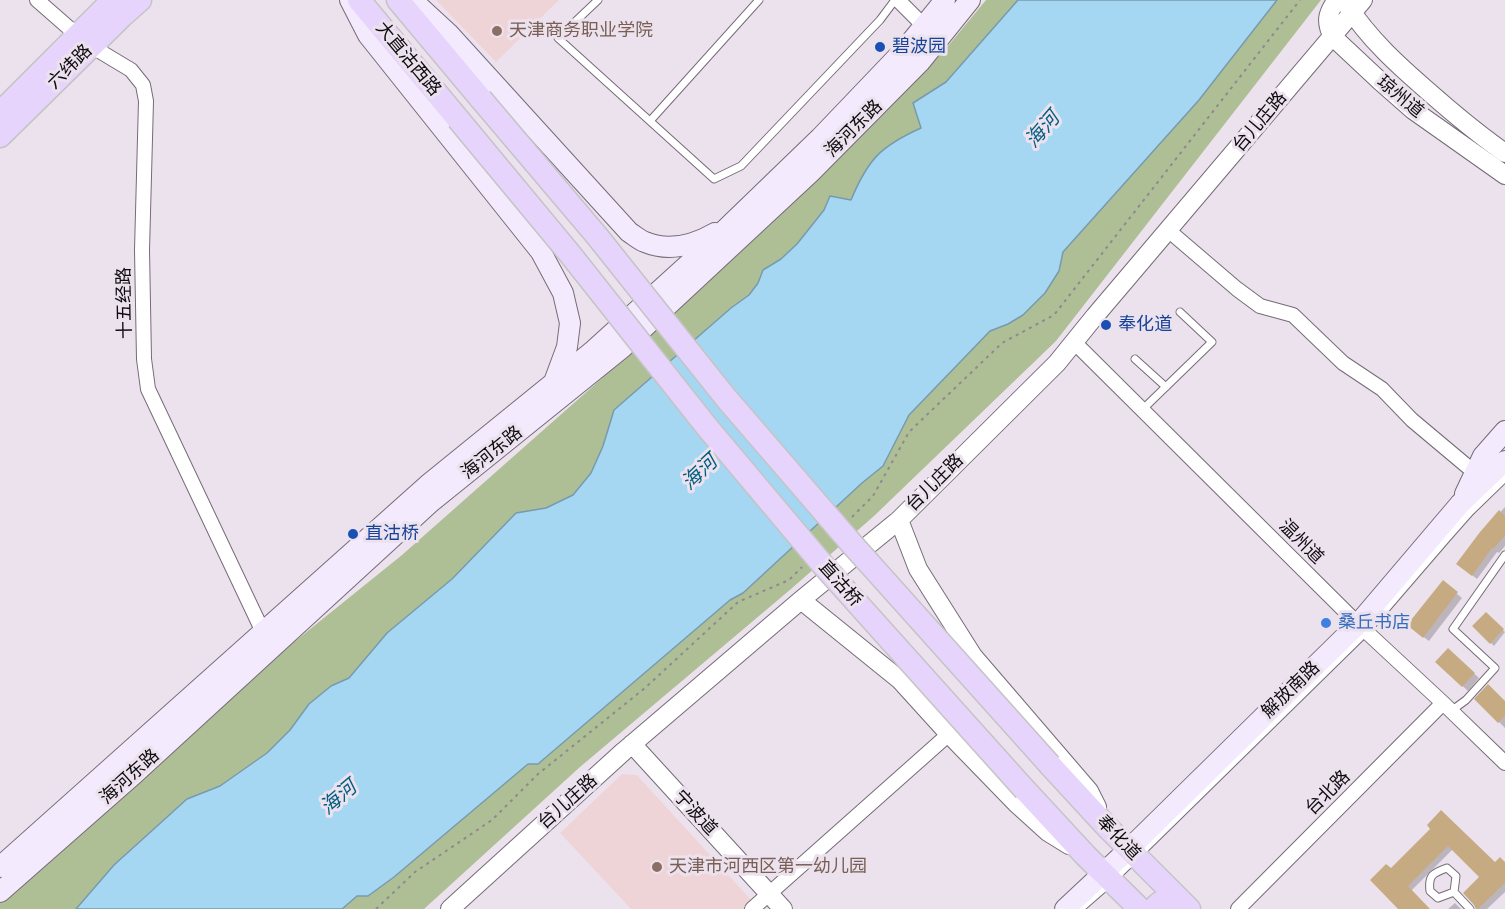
<!DOCTYPE html>
<html>
<head>
<meta charset="utf-8">
<style>
	body { margin:0 }
	canvas { display:block; background:#ece2ee }
</style>
</head>
<body>
<canvas width="1505" height="909"></canvas>
<script>
const ctx = document.querySelector('canvas').getContext('2d');
ctx.lineJoin = 'round';
function paint(path, color) { ctx.fillStyle = color; ctx.fill(path, 'evenodd'); }
function stroke(path, color, width, dash) { ctx.strokeStyle = color; ctx.lineWidth = width; ctx.lineCap = dash ? 'butt' : 'round'; ctx.setLineDash(dash || []); ctx.stroke(path); }
function label(font, color, halo, rows, align = 'center') {
  ctx.font = font + ' "Fira Sans","Noto Sans SC",sans-serif'; ctx.lineWidth = 6; ctx.setLineDash([]); ctx.textBaseline = 'middle'; ctx.strokeStyle = halo; ctx.fillStyle = color; for (const [text, x, y, turn = 0] of rows) {
    ctx.save(); ctx.translate(x, y); ctx.rotate((+turn || 0) * Math.PI / 180); ctx.textAlign = isNaN(turn) ? turn : align; if (halo) ctx.strokeText(text, 0, 0); ctx.fillText(text, 0, 0); ctx.restore();
  }
}
paint(new Path2D(`
	M 436,0 L 559,0 L 496,62 Z
	M 622,774 L 637,775 L 753,902 L 745,909 L 631,909 L 560,833 Z`), '#efd4d7');
paint(new Path2D(`
	M 986,0 L 1321,0 L 1056,341 L 874,516 L 791,589 L 580,767 L 424,909 L 0,909 L 0,903 L 273,659 L 402,555 L 661,326 L 836,160 L 943,52 Z`), '#afbf95');
const water = new Path2D(`
	M 1018,0 L 1277,0 L 1199,100 L 1063,252 L 1059,271 L 1045,293 L 1023,315 L 1008,324 L 990,331 L 909,415 L 883,466 L 862,483 L 743,593 L 730,600 L 538,764 L 528,764 L 394,877 L 368,896 L 357,896 L 342,909 L 76,909 L 114,865 L 187,799 L 220,786 L 267,753 L 290,730 L 309,704 L 331,686 L 349,678 L 387,633 L 452,579 L 516,513 L 546,508 L 573,495 L 591,473 L 603,446 L 614,410 L 731,308 L 749,295 L 758,283 L 763,270 L 781,259 L 797,244 L 824,210 L 830,196 L 851,200 C 868,159 881,146 921,128 L 913,103 L 946,82 Z`);
paint(water, '#a6d7f2');
stroke(water, '#789aae', 1.5);
paint(new Path2D(`
	M 1505,507 L 1505,546 L 1499,553 L 1497,552 L 1477,579 L 1463,568 L 1481,533 Z
	M 1443,582 L 1462,598 L 1429,641 L 1414,630 Z
	M 1486,614 L 1505,632 L 1494,646 L 1474,626 Z
	M 1448,650 L 1479,678 L 1468,691 L 1437,662 Z
	M 1476,699 L 1505,704 L 1505,728 Z
	M 1432,829 L 1495,865 L 1505,864 L 1505,892 L 1487,909 L 1477,909 L 1481,877 L 1453,849 L 1411,891 L 1428,909 L 1400,909 L 1391,870 Z
	M 1455,903 L 1461,909 L 1448,909 Z`), '#0003');
paint(new Path2D(`
	M 1499,510 L 1505,516 L 1505,536 L 1493,549 L 1492,548 L 1472,576 L 1456,564 L 1480,532 Z
	M 1443,580 L 1458,592 L 1423,638 L 1407,625 Z
	M 1486,612 L 1504,629 L 1490,644 L 1472,626 Z
	M 1448,648 L 1475,673 L 1462,687 L 1435,662 Z
	M 1488,684 L 1505,701 L 1505,716 L 1498,723 L 1474,699 Z
	M 1441,810 L 1495,862 L 1500,857 L 1505,862 L 1505,883 L 1478,909 L 1476,909 L 1474,905 L 1463,893 L 1479,877 L 1448,846 L 1408,886 L 1430,909 L 1398,909 L 1370,880 L 1386,864 L 1391,868 L 1430,829 L 1427,825 Z`), '#c6ab82');
const service = new Path2D(`
	M 598,0 L 558,38 L 714,179 L 741,166 L 880,20 L 895,0
	M 650,121 L 759,0
	M 1135,359 L 1166,387
	M 1143,409 L 1212,342 L 1180,312
	M 1451,711 L 1466,700 L 1495,668 L 1453,629 L 1505,555
	M 1454,892 L 1438,898 L 1430,891 C 1428,875 1433,873 1447,868 L 1456,876 L 1454,892 L 1470,909
	M 1080,909 L 1112,881 L 1366,632 L 1447,538 L 1470,512 L 1505,478`);
const minor = new Path2D(`
	M 37,0 L 77,35 L 91,46 L 131,70 L 143,85 L 146,101 L 142,250 L 144,359 L 148,389 L 263,632
	M 898,0 L 924,26
	M 1168,230 L 1237,289 L 1260,306 L 1293,315 L 1343,363 L 1382,389 L 1412,420 L 1474,472
	M 1074,342 L 1358,624 L 1443,703 L 1505,763
	M 752,909 L 949,734
	M 1238,909 L 1443,703`);
const tertiary = new Path2D(`
	M 1337,0 C 1327,13 1325,22 1333,37 L 1380,81 L 1413,110 L 1505,175
	M 1347,5 C 1369,39 1399,66 1429,92 C 1454,114 1478,134 1505,153
	M 899,520 L 918,569 L 973,656 L 1089,791 L 1097,807
	M 801,600 L 900,680 L 949,734 L 1016,803 L 1048,832 L 1069,845
	M 632,744 L 783,909
	M 450,909 L 624,751 L 801,600 L 899,520 L 1057,363 L 1095,316 L 1363,0`);
const secondary = new Path2D(`
	M 350,0 L 368,35 L 541,252 L 563,293 L 570,323 L 567,347 L 554,382
	M 412,0 L 448,33 L 629,232 C 634,235 639,240 645,242 C 669,252 694,245 715,233
	M 1465,494 L 1483,456 L 1505,431
	M 0,867 L 430,483 L 594,350 L 702,252 L 820,138 L 906,48 L 945,0
	M 0,892 L 133,775 L 431,502 L 622,348 L 810,173 L 920,62 L 970,0
	M 1065,909 L 1129,849 L 1358,624 L 1460,504 L 1505,461`);
const primary = new Path2D(`
	M 359,0 L 458,119
	M 398,0 L 481,99
	M 0,113 L 113,0
	M 0,136 L 122,16 L 140,0
	M 1050,765 L 1109,829 L 1189,909
	M 1025,790 L 1086,856 L 1140,909
	M 1154,909 C 1161,898 1172,898 1182,903`);
stroke(service, '#756c77', 9);
stroke(minor, '#756c77', 16);
stroke(tertiary, '#756c77', 20);
stroke(secondary, '#756c77', 22);
stroke(primary, '#c5c4c5', 25);
stroke(new Path2D(`
	M 852,517 L 873,496 L 909,432 L 1002,343 L 1054,315 L 1300,0
	M 376,909 L 415,872 L 492,820 L 538,774 L 645,688 L 738,602 L 789,580 L 802,567`), '#8f8891', 2, [3, 4.5]);
stroke(service, '#fff', 7);
stroke(minor, '#fff', 14);
stroke(tertiary, '#fff', 18);
stroke(secondary, '#f3eafe', 20);
stroke(primary, '#e6d4fc', 22);
const primaryBridge = new Path2D(`
	M 481,99 L 597,236 L 726,398 L 851,543 L 1050,765
	M 458,119 L 570,254 L 707,427 L 823,565 L 1025,790`);
stroke(primaryBridge, '#c5c4c5', 25, []);
stroke(primaryBridge, '#e6d4fc', 22);
for (const [x, y, r, color] of [
	[497,31,6,"#8d6e63"],
	[880,47,6,"#1a4fb4"],
	[1106,325,6,"#1a4fb4"],
	[353,534,6,"#1a4fb4"],
	[1326,623,6,"#3f7fe0"],
	[657,867,6,"#8d6e63"]
]) { const dot = new Path2D(); dot.arc(x, y, r, 0, 2 * Math.PI); ctx.fillStyle = color; ctx.fill(dot); stroke(dot, '#ece2ee', 2); }
label('18px', '#785e54', '#ece2ee', [
	["天津商务职业学院",509,31],
	["天津市河西区第一幼儿园",669,867]
], 'left');
label('18px', '#164399', '#ece2ee', [
	["碧波园",892,47],
	["奉化道",1118,325],
	["直沽桥",365,534]
], 'left');
label('18px', '#0e0b0f', '#ece2ee', [
	["大直沽西路",408,59,50],
	["六纬路",70,67,-45],
	["琼州道",1400,97,40],
	["台儿庄路",1260,122,-50],
	["海河东路",854,129,-45],
	["十五经路",125,303,-91],
	["海河东路",492,453,-39],
	["台儿庄路",935,483,-45],
	["温州道",1301,542,45],
	["直沽桥",840,584,48],
	["解放南路",1291,690,-44],
	["海河东路",130,777,-42],
	["台北路",1328,793,-45],
	["台儿庄路",568,802,-42],
	["宁波道",695,813,47],
	["奉化道",1118,838,46]
]);
label('18px', '#366cbe', '#ece2ee', [
	["桑丘书店",1338,623]
], 'left');
label('italic 20px', '#025e81', '#ece2ee', [
	["海河",1043,130,-49],
	["海河",700,473,-43],
	["海河",339,798,-40]
]);
</script>
</body>
</html>
